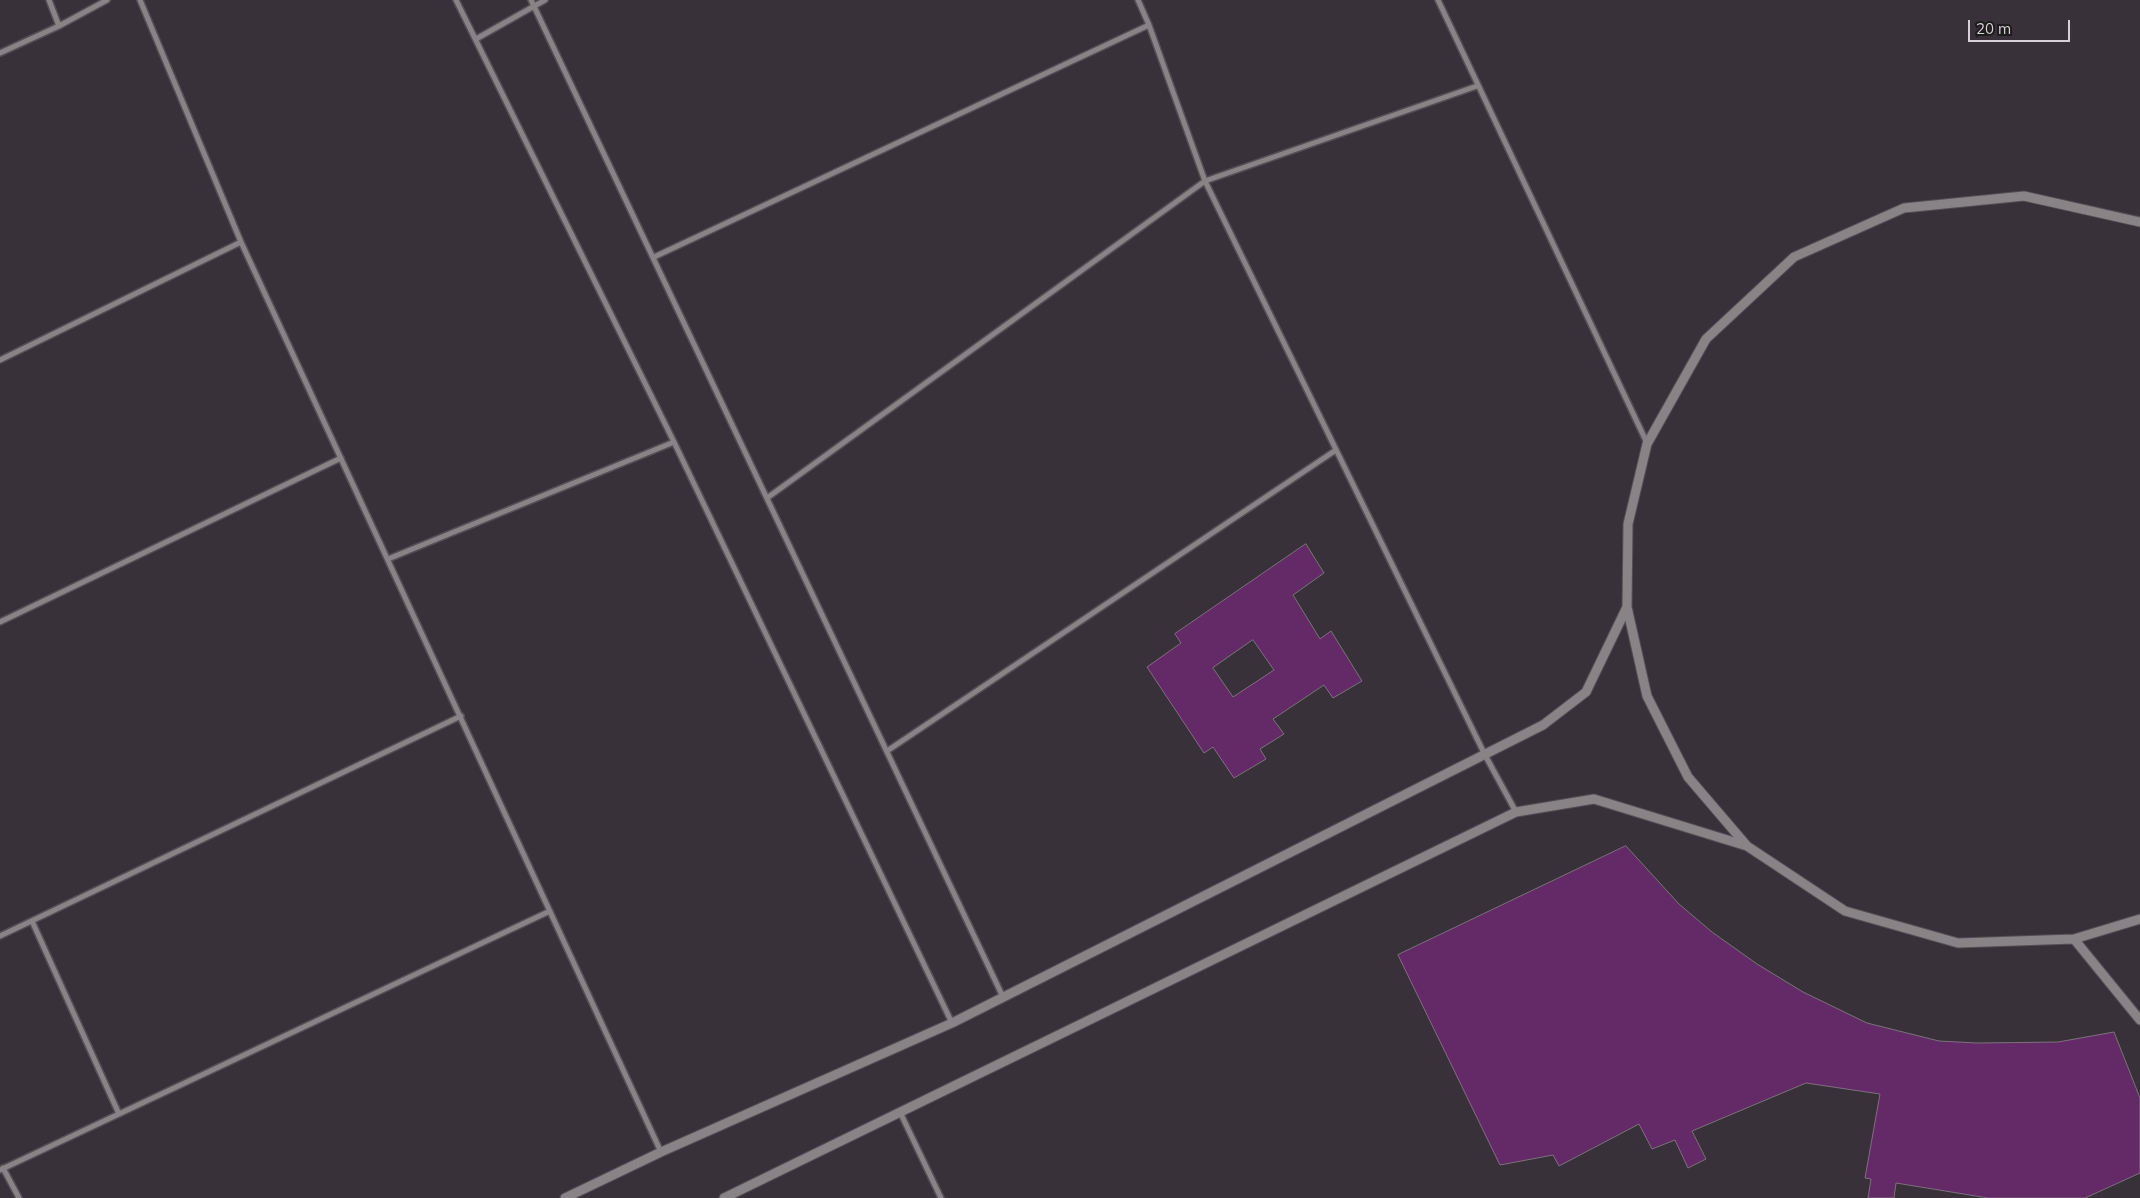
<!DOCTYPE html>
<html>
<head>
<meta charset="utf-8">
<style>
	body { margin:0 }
	#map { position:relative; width:2140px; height:1198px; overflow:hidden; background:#393139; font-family:Mulish,sans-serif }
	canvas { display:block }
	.scale { position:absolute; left:1968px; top:20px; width:102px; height:22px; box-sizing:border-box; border:2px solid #d6d1d6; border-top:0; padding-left:6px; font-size:15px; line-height:18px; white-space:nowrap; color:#d6d1d6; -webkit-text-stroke:4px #1e1b1e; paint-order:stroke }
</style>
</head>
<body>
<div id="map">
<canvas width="2140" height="1198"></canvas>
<div class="scale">20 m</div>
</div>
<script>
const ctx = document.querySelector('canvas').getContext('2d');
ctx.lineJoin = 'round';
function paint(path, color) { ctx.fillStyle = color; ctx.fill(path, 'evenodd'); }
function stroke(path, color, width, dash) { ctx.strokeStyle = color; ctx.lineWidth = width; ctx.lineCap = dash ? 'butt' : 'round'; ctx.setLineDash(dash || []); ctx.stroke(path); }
const building = new Path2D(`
	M 1306,544 L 1324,573 L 1293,595 L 1320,639 L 1331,631 L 1362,681 L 1333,698 L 1324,685 L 1273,719 L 1284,734 L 1260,749 L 1266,759 L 1234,778 L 1213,747 L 1204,753 L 1147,667 L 1181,643 L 1175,634 ZM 1253,640 L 1274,670 L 1233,697 L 1213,668 Z
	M 1626,846 L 1679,904 L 1712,932 L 1757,964 L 1803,992 L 1867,1023 L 1939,1041 L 1977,1043 L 2058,1042 L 2114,1032 L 2140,1098 L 2140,1173 L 2085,1198 L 1988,1198 L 1896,1183 L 1894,1198 L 1868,1198 L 1871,1179 L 1865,1178 L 1880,1094 L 1806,1083 L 1692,1131 L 1706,1159 L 1688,1168 L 1675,1140 L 1652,1149 L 1639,1124 L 1559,1166 L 1553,1155 L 1500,1165 L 1398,955 Z`);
paint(building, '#642a67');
stroke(building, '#7b727b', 1);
const minor = new Path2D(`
	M 49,0 L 59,26
	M 140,0 L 241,242 L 661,1152
	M 456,0 L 674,442 L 952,1023
	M 531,0 L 1003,997
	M 1138,0 L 1149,25 L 1205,181 L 1485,755 L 1516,812
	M 1438,0 L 1647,443
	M 476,39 L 545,0
	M 0,53 L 59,26 L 107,0
	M 654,257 L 1149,25
	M 0,360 L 241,242
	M 767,498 L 1205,181 L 1477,86
	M 388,559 L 674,442
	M 0,622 L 341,458
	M 887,751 L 1336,450
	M 32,921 L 119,1114
	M 0,936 L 461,716
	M 900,1112 L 941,1198
	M 3,1168 L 19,1198
	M 0,1170 L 550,911`);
const tertiary = new Path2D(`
	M 2140,222 L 2024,196 L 1904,208 L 1794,257 L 1706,339 L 1647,444 L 1628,524 L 1627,607 L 1647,696 L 1688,777 L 1747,846 L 1845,911 L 1958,943 L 2074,939 L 2140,919
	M 2074,939 L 2140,1020
	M 565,1198 L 661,1152 L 952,1023 L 1543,725 L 1586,692 L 1627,607
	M 724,1198 L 1516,812 L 1594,799 L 1747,846`);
stroke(minor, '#554e55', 8);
stroke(tertiary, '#554e55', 11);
stroke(minor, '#878387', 5);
stroke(tertiary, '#878387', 9);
</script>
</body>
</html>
